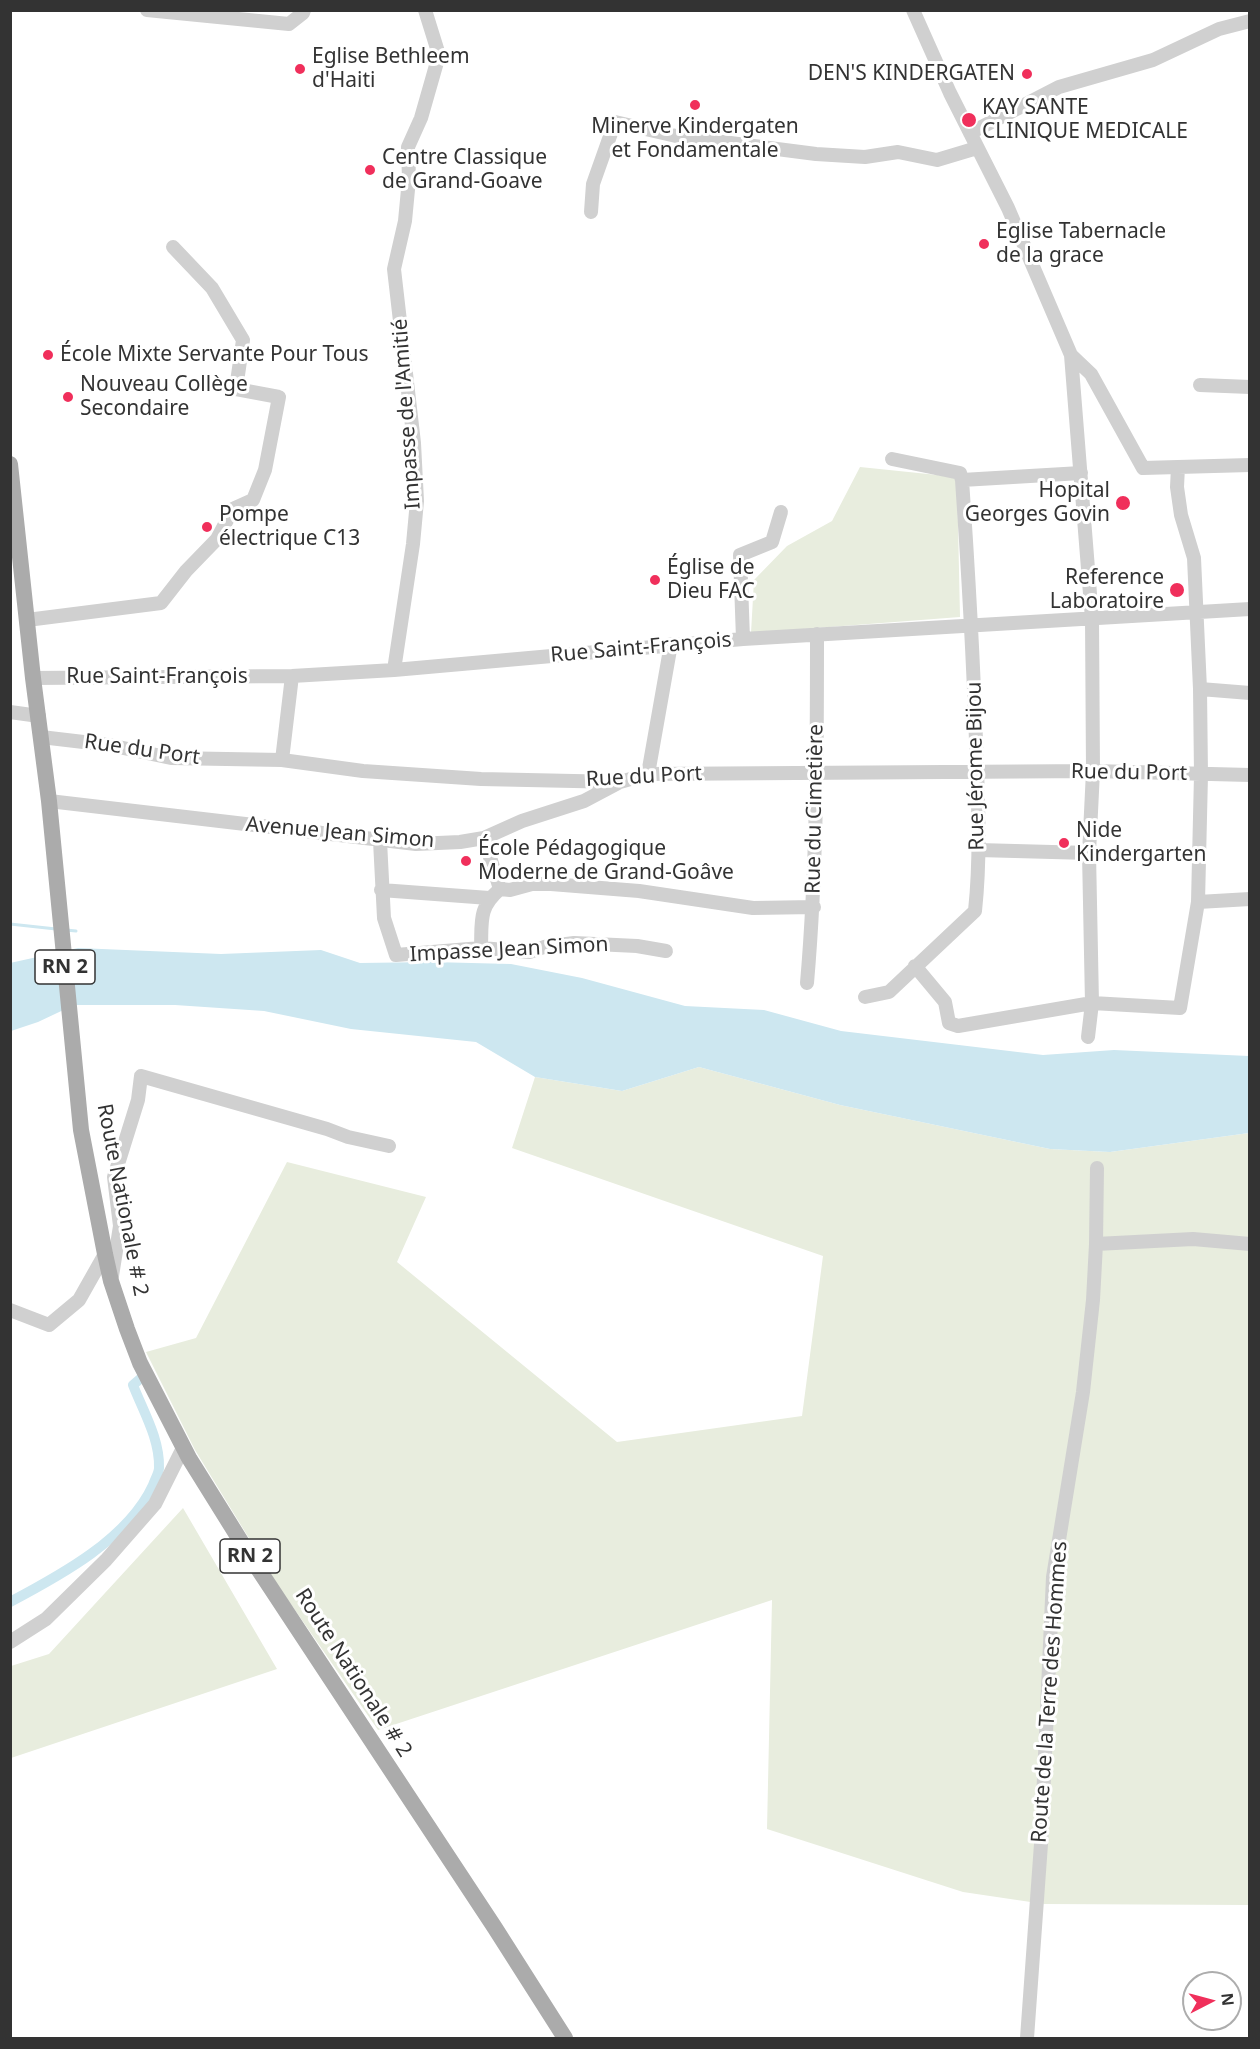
<!DOCTYPE html>
<html>
<head>
<meta charset="utf-8">
<style>
	body { margin:0 }
	#map { position:relative; width:1260px; height:2049px; overflow:hidden; background:#fff; font-family:"Noto Sans",sans-serif }
	canvas { display:block }
	.frame { position:absolute; inset:0; border:12px solid #333; pointer-events:none }
	.north { position:absolute; left:1182px; top:1971px; width:60px; height:60px; box-sizing:border-box; background:#fff; border:2px solid #adadad; border-radius:50%; rotate:84deg; font-size:16px; font-weight:700; line-height:24px; text-align:center; color:#333 }
	.north::after { content:''; display:block; margin:auto; width:21px; height:27px; background:#f02f5b; clip-path:polygon(50% 0,100% 100%,50% 72%,0 100%) }
</style>
</head>
<body>
<div id="map">
<canvas width="1260" height="2049"></canvas>
<div class="frame"></div>
<div class="north">N</div>
</div>
<script>
const ctx = document.querySelector('canvas').getContext('2d');
ctx.lineJoin = 'round';
function paint(path, color) { ctx.fillStyle = color; ctx.fill(path, 'evenodd'); }
function stroke(path, color, width, dash) { ctx.strokeStyle = color; ctx.lineWidth = width; ctx.lineCap = dash ? 'butt' : 'round'; ctx.setLineDash(dash || []); ctx.stroke(path); }
function label(font, color, halo, rows, align = 'center') {
  ctx.font = font + ' "Noto Sans",sans-serif'; ctx.lineWidth = 6; ctx.setLineDash([]); ctx.textBaseline = 'middle'; ctx.strokeStyle = halo; ctx.fillStyle = color; for (const [text, x, y, turn = 0] of rows) {
    ctx.save(); ctx.translate(x, y); ctx.rotate((+turn || 0) * Math.PI / 180); ctx.textAlign = isNaN(turn) ? turn : align; if (halo) ctx.strokeText(text, 0, 0); ctx.fillText(text, 0, 0); ctx.restore();
  }
}
paint(new Path2D(`
	M 860,467 L 957,477 L 960,617 L 751,633 L 754,580 L 787,546 L 832,521 Z
	M 699,1067 L 840,1105 L 1050,1149 L 1110,1152 L 1249,1133 L 1249,1905 L 1044,1904 L 963,1892 L 767,1829 L 772,1600 L 378,1730 L 277,1584 L 195,1450 L 146,1352 L 196,1338 L 287,1162 L 426,1197 L 397,1262 L 617,1442 L 802,1416 L 823,1256 L 512,1148 L 535,1077 L 622,1091 Z
	M 183,1508 L 277,1669 L 11,1758 L 11,1666 L 49,1654 Z`), '#e8edde');
paint(new Path2D(`
	M 78,948 L 221,954 L 321,950 L 360,963 L 432,962 L 511,964 L 582,978 L 685,1006 L 764,1010 L 841,1031 L 1043,1055 L 1114,1050 L 1249,1056 L 1249,1133 L 1110,1152 L 1050,1149 L 840,1105 L 699,1067 L 622,1091 L 535,1077 L 476,1042 L 351,1029 L 264,1011 L 175,1005 L 74,1005 L 38,1022 L 11,1031 L 10,963 Z`), '#cde7f0');
stroke(new Path2D(`
	M 10,924 L 56,929
	M 66,930 L 76,931`), '#cde7f0', 3);
stroke(new Path2D(`
	M 10,1602 C 61,1575 128,1539 153,1485 C 155,1479 159,1473 159,1468 C 160,1439 143,1411 133,1385 L 140,1379`), '#cde7f0', 10);
stroke(new Path2D(`
	M 147,10 L 289,24 L 303,13 L 304,10
	M 913,10 L 950,93 L 1008,208 L 1071,355 L 1092,619 L 1093,771 L 1089,853 L 1092,1003 L 1088,1037
	M 970,133 L 1059,87 L 1153,60 L 1219,29 L 1250,21
	M 591,212 L 593,184 L 615,122 L 676,136 L 816,154 L 865,157 L 898,152 L 937,160 L 977,148
	M 1200,385 L 1250,387
	M 892,459 L 960,473 L 962,480 L 1081,473
	M 1178,467 L 1250,465
	M 27,620 L 161,603 L 186,571 L 217,539 L 233,509 L 253,500 L 265,470 L 279,397 L 236,389 L 243,340 L 212,288 L 173,247
	M 743,639 L 740,555 L 772,542 L 781,512
	M 394,670 L 413,544 L 417,501 L 414,443 L 394,269 L 405,221 L 409,179 L 408,147 L 421,118 L 439,55 L 425,10
	M 33,678 L 292,676 L 394,670 L 743,639 L 1250,609
	M 1200,689 L 1250,693
	M 10,712 L 39,716
	M 41,737 L 109,745 L 171,758 L 282,760 L 363,771 L 481,779 L 620,782 L 648,774 L 1093,771 L 1250,775
	M 282,760 L 292,676
	M 648,774 L 671,644
	M 49,801 L 416,844 L 460,842 L 484,838 L 522,821 L 584,801 L 618,783
	M 380,841 L 384,918 L 396,955 L 481,948 L 530,952 L 544,947 L 574,943 L 637,946 L 666,951
	M 978,850 L 1089,853
	M 500,889 L 510,890 L 532,884 L 551,884 L 639,891 L 753,908 L 814,907
	M 381,890 L 489,898
	M 1198,902 L 1250,899
	M 481,948 C 482,921 478,908 500,889 L 484,838
	M 915,966 L 945,1002 L 949,1023 L 958,1026 L 1092,1003 L 1180,1008 L 1198,902 L 1201,775 L 1200,689 L 1194,558 L 1181,515 L 1177,487 L 1178,467 L 1143,468 L 1091,374 L 1071,355
	M 807,983 C 817,867 817,751 817,634
	M 865,997 L 889,992 L 975,911 C 981,855 978,798 976,741 C 973,654 968,567 962,480
	M 1096,1244 L 1193,1239 L 1250,1244
	M 112,1276 L 120,1226 L 114,1177 L 138,1100 L 141,1076 L 327,1129 L 348,1137 L 389,1146
	M 10,1310 L 49,1325 L 79,1300 L 105,1254
	M 10,1642 L 46,1619 L 106,1560 L 155,1504 L 183,1448
	M 1027,2038 L 1041,1844 L 1053,1577 L 1083,1392 L 1093,1300 L 1096,1244 L 1097,1168`), '#d0d0d0', 14);
stroke(new Path2D(`
	M 10,464 L 33,678 L 49,801 L 81,1130 L 105,1254 L 111,1281 L 127,1329 L 140,1363 L 189,1458 L 255,1564 L 495,1928 L 565,2038`), '#ababab', 16);
for (const [x, y, r, color] of [
	[300,69,6,"#f02f5b"],
	[1027,74,6,"#f02f5b"],
	[695,105,6,"#f02f5b"],
	[969,120,8,"#f02f5b"],
	[370,170,6,"#f02f5b"],
	[984,244,6,"#f02f5b"],
	[48,355,6,"#f02f5b"],
	[68,397,6,"#f02f5b"],
	[1123,503,8,"#f02f5b"],
	[207,527,6,"#f02f5b"],
	[655,580,6,"#f02f5b"],
	[1177,590,8,"#f02f5b"],
	[1064,843,6,"#f02f5b"],
	[466,861,6,"#f02f5b"]
]) { const dot = new Path2D(); dot.arc(x, y, r, 0, 2 * Math.PI); ctx.fillStyle = color; ctx.fill(dot); stroke(dot, '#fff', 2); }
for (const [x, y, w] of [
	[65,967,60],
	[250,1556,60]
]) { const box = new Path2D(); box.roundRect(x - w / 2, y - 17, w, 34, 4.5); ctx.fillStyle = '#fff'; ctx.fill(box); stroke(box, '#333', 1.5); }
label('bold 20px', '#333', null, [
	["RN 2",65,967],
	["RN 2",250,1556]
]);
label('21px', '#333', '#fff', [
	["Eglise Bethleem",312,57],
	["d'Haiti",312,81],
	["DEN'S KINDERGATEN",1015,74,"right"],
	["KAY SANTE",982,108],
	["CLINIQUE MEDICALE",982,132],
	["Minerve Kindergaten",695,127,"center"],
	["et Fondamentale",695,151,"center"],
	["Centre Classique",382,158],
	["de Grand-Goave",382,182],
	["Eglise Tabernacle",996,232],
	["de la grace",996,256],
	["École Mixte Servante Pour Tous",60,355],
	["Nouveau Collège",80,385],
	["Secondaire",80,409],
	["Hopital",1110,491,"right"],
	["Georges Govin",1110,515,"right"],
	["Pompe",219,515],
	["électrique C13",219,539],
	["Église de",667,568],
	["Dieu FAC",667,592],
	["Reference",1164,578,"right"],
	["Laboratoire",1164,602,"right"],
	["Nide",1076,831],
	["Kindergarten",1076,855],
	["École Pédagogique",478,849],
	["Moderne de Grand-Goâve",478,873]
], 'left');
label('21px', '#333', '#fff', [
	["Impasse de l'Amitié",407,414,-94],
	["Rue Saint-François",641,648,-5],
	["Rue Saint-François",157,677],
	["Rue du Port",142,750,8],
	["Rue Jérome Bijou",976,766,-91],
	["Rue du Port",1129,773,1],
	["Rue du Port",644,777,-3],
	["Rue du Cimetière",815,809,-89],
	["Avenue Jean Simon",340,833,5],
	["Impasse Jean Simon",509,950,-3],
	["Route Nationale # 2",122,1200,79],
	["Route Nationale # 2",353,1673,57],
	["Route de la Terre des Hommes",1050,1692,-86]
]);
</script>
</body>
</html>
